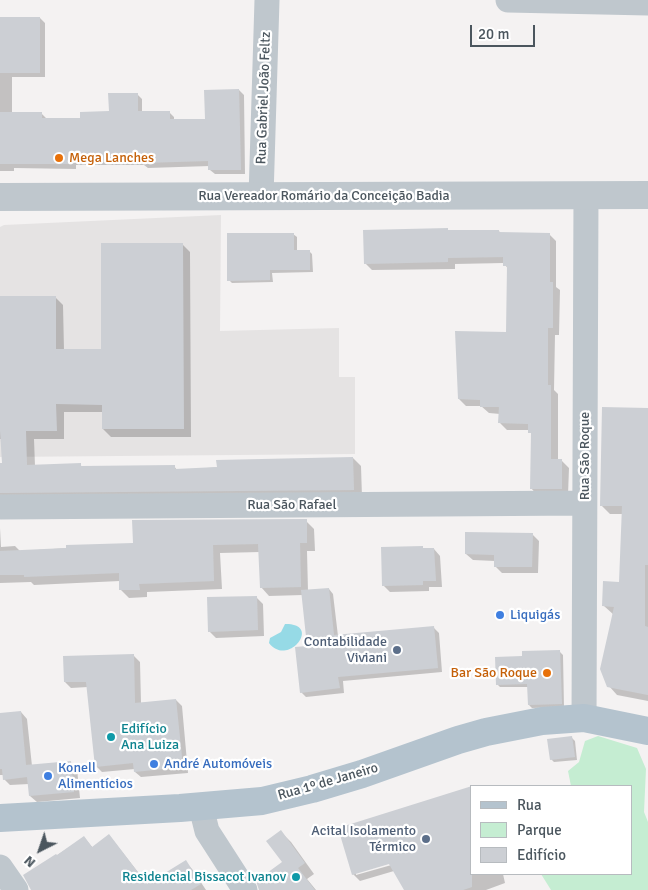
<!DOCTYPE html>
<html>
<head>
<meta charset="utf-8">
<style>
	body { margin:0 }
	#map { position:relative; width:648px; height:890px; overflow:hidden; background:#f4f2f2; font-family:Signika,sans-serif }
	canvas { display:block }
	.legend { position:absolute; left:470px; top:785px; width:162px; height:90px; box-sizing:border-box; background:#fff; border:1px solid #b7bbbf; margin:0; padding:6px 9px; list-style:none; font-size:15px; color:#4b565e }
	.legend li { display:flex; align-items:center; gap:10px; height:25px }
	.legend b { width:25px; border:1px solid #b7bbbf }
	.north { position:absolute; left:15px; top:825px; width:50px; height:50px; -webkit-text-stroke:4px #fff; paint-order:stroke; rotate:221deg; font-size:14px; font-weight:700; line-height:20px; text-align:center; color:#4b565e }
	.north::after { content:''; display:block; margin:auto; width:18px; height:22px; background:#4b565e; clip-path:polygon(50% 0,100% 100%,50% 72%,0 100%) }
	.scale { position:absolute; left:470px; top:25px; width:65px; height:22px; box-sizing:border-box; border:2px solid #4b565e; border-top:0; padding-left:6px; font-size:15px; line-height:18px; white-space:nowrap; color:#4b565e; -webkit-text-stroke:4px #fff; paint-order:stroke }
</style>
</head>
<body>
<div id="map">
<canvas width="648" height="890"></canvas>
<ul class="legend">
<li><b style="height:6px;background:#b4c3ce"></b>Rua</li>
<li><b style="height:14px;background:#c5edd2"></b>Parque</li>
<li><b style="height:14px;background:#cccfd4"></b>Edifício</li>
</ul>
<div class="north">N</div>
<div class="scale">20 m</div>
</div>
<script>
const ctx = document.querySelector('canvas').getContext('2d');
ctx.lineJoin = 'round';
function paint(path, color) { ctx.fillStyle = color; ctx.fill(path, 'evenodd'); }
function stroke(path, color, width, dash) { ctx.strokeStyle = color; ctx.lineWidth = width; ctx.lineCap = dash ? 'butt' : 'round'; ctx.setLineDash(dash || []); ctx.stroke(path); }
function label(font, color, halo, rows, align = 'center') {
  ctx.font = font + ' Signika,sans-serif'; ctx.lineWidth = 4.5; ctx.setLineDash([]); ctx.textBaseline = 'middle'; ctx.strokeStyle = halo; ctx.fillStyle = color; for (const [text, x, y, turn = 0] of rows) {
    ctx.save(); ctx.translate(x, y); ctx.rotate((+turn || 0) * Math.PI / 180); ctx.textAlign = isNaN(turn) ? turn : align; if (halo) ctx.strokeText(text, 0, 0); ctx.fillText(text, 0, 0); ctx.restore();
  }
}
paint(new Path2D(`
	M 221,215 L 220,331 L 339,328 L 339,377 L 355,377 L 355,454 L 0,457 L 0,227 L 4,225 Z`), '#e5e3e3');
paint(new Path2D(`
	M 598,736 L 637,748 L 646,769 L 644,812 L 648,822 L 648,890 L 551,890 L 541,874 L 632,874 L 632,786 L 571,786 L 568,771 L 579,762 L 585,741 Z`), '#c5edd2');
paint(new Path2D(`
	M 285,624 C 323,623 288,668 269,643 L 270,638 L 281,632 Z`), '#96dae6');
paint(new Path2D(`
	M 0,17 L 40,18 L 45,23 L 45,77 L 12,77 L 12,114 L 41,113 L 46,118 L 81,119 L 110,113 L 137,94 L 142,99 L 142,113 L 169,112 L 174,117 L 174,120 L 206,120 L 239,90 L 244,95 L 245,174 L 215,174 L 210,170 L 210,166 L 148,168 L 144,165 L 76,165 L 76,169 L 14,168 L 14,171 L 0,171 Z
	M 499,231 L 501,234 L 549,234 L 556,241 L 556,287 L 560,290 L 559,335 L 555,335 L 554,390 L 558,394 L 558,461 L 562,461 L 569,468 L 568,495 L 538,496 L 531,488 L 532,435 L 529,430 L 507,430 L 500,423 L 500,414 L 489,413 L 481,406 L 466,406 L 459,399 L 508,333 L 508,269 L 504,263 L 455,264 L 455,269 L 372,270 L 365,263 L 449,232 Z
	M 293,234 L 297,237 L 297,251 L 309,251 L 312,254 L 313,272 L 272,273 L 273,282 L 232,283 L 229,280 Z
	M 182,244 L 190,252 L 191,437 L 111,437 L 103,429 L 103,412 L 64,412 L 64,439 L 34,439 L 35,466 L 80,465 L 83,467 L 174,466 L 177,470 L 353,458 L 361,466 L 362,497 L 0,503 L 0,464 L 3,464 L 3,439 L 0,439 L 0,297 L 55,297 L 63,305 L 64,350 L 102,350 Z
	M 648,409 L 648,701 L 617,695 L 609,686 L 614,615 L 604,606 L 620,583 L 623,514 L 610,514 L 601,505 Z
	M 306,521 L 314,529 L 315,551 L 307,551 L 308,591 L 329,589 L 333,594 L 338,636 L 434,628 L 439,633 L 442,672 L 343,681 L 344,693 L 306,697 L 301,692 L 309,648 L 303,595 L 269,596 L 261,587 L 260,552 L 220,553 L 222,589 L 147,592 L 147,597 L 129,598 L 121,590 L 120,581 L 34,585 L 31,582 L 0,583 L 0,528 L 1,547 L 15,546 L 20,551 L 134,544 Z
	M 532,534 L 539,541 L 538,573 L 502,573 L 495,566 L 495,561 L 473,560 L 466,554 Z
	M 424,549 L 434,549 L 440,556 L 442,587 L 429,587 L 429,591 L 390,592 L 383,585 Z
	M 256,597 L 263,604 L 264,636 L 216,638 L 209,631 Z
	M 560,652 L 563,655 L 564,707 L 532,708 L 529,705 L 528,687 L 500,687 L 497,684 Z
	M 134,656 L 140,662 L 141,703 L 176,700 L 182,706 L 188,773 L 141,777 L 135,772 L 135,769 L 102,772 L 96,766 L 88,687 L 71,688 L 65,682 Z
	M 21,712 L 27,719 L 32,766 L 71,763 L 77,769 L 80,798 L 37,802 L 30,796 L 29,784 L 10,785 L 4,779 L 4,775 L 0,775 L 0,714 Z
	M 572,738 L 575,741 L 577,760 L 554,762 L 551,759 Z
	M 472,787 L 472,874 L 503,874 L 505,883 L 486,890 L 406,890 L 394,871 L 360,881 L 353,874 ZM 394,862 L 395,864 L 356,875 L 356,873 Z
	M 281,832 L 291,842 L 314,874 L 307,879 L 316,890 L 278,890 L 283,863 Z
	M 109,835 L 148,885 L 186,862 L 192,869 L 206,890 L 33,890 L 56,856 L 84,837 L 93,848 Z`), '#0003');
paint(new Path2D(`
	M 0,17 L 40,17 L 40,73 L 0,73 Z
	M 239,89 L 241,170 L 208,170 L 208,161 L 142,163 L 142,160 L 110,160 L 71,161 L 72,164 L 0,164 L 0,112 L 42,112 L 42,118 L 80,118 L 80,112 L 109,111 L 108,93 L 138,93 L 138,111 L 170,111 L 170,119 L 205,119 L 204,90 Z
	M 448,228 L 448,230 L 499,230 L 499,232 L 550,233 L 550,282 L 553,282 L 553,328 L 548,328 L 548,385 L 551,385 L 551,459 L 562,459 L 562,489 L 530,489 L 531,433 L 528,433 L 528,424 L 498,423 L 499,407 L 480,407 L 480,400 L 458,399 L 455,331 L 506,332 L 507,266 L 503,266 L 503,257 L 448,258 L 448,262 L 364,264 L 363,230 Z
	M 227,233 L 294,233 L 294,250 L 310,250 L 310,270 L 270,270 L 270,280 L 227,281 Z
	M 101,243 L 183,243 L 184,429 L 102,429 L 102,405 L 56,404 L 57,431 L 26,431 L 27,465 L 81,463 L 81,466 L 175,465 L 175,469 L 217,467 L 216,460 L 353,457 L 354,490 L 0,493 L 0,463 L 2,463 L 0,431 L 0,296 L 56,296 L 56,349 L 101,349 Z
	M 602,407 L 648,408 L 648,565 L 645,565 L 645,626 L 648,627 L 648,695 L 607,687 L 600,669 L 614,607 L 602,606 L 603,581 L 619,582 L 622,506 L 600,506 Z
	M 307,519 L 307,543 L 300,543 L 301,587 L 260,588 L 258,544 L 213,545 L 214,581 L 139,584 L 140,590 L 119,590 L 119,573 L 24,577 L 24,575 L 0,575 L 0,551 L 66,548 L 66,545 L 133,543 L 132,520 Z
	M 465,532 L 533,533 L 532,567 L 494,567 L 494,555 L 465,554 Z
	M 423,546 L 423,548 L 434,548 L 436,581 L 423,581 L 423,585 L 382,586 L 381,547 Z
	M 329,588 L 334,635 L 434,626 L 438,668 L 338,677 L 340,688 L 300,693 L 295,647 L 307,646 L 301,590 Z
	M 257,596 L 258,630 L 208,632 L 207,597 Z
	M 560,650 L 562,704 L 528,705 L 527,684 L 496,685 L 495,657 L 522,656 L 522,651 Z
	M 134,654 L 135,703 L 176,699 L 183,767 L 134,772 L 133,763 L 95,767 L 86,682 L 64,682 L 63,656 Z
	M 21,711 L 26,765 L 71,761 L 74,792 L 29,796 L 27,777 L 3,780 L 2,769 L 0,769 L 0,713 Z
	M 572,736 L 575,757 L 550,760 L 547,739 Z
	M 472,786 L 472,887 L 463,890 L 404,890 L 389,864 L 352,875 L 338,828 Z
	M 281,830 L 305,863 L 298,868 L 315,890 L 259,890 L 256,881 L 282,862 L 266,841 Z
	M 109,834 L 147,884 L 186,860 L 201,884 L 191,890 L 31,890 L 23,875 L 56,854 L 57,855 L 84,836 L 92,847 Z`), '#cccfd4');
stroke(new Path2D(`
	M 508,0 L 648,3
	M 261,197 L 267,0
	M 0,507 L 584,503
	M 584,718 L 586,195
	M 201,807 L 207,831 L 245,890
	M 0,867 L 16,890`), '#bfc7cd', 25);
stroke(new Path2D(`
	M 0,197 L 648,195`), '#bfc7cd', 28);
stroke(new Path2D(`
	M 0,818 L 180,808 L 262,801 L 312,789 L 362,774 L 458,740 L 486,732 L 542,721 L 584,718 L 648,731`), '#b4c3ce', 28);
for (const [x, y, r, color] of [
	[59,158,5,"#e8710a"],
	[500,615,5,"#3f7fe0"],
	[397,650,5,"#5c6f8a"],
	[547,673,5,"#e8710a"],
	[111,737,5,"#0f9aa8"],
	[154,764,5,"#3f7fe0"],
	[48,776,5,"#3f7fe0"],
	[426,839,5,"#5c6f8a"],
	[296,877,5,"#0f9aa8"]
]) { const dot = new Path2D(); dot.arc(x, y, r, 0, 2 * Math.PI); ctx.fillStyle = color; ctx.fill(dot); stroke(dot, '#fff', 2); }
label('14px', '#4b565e', '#fff', [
	["Rua Gabriel João Feltz",264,98,-88],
	["Rua Vereador Romário da Conceição Badia",324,196],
	["Rua São Roque",585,456,-90],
	["Rua São Rafael",292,505],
	["Rua 1º de Janeiro",328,782,-16]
]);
label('14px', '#c56008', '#fff', [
	["Mega Lanches",69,158],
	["Bar São Roque",537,673,"right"]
], 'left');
label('14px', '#366cbe', '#fff', [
	["Liquigás",510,615],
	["André Automóveis",164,764],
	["Konell",58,768],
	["Alimentícios",58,784]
], 'left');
label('14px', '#4e5e75', '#fff', [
	["Contabilidade",387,642],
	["Viviani",387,658],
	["Acital Isolamento",416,831],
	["Térmico",416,847]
], 'right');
label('14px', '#0d838f', '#fff', [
	["Edifício",121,729],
	["Ana Luiza",121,745],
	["Residencial Bissacot Ivanov",286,877,"right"]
], 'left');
</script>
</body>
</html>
